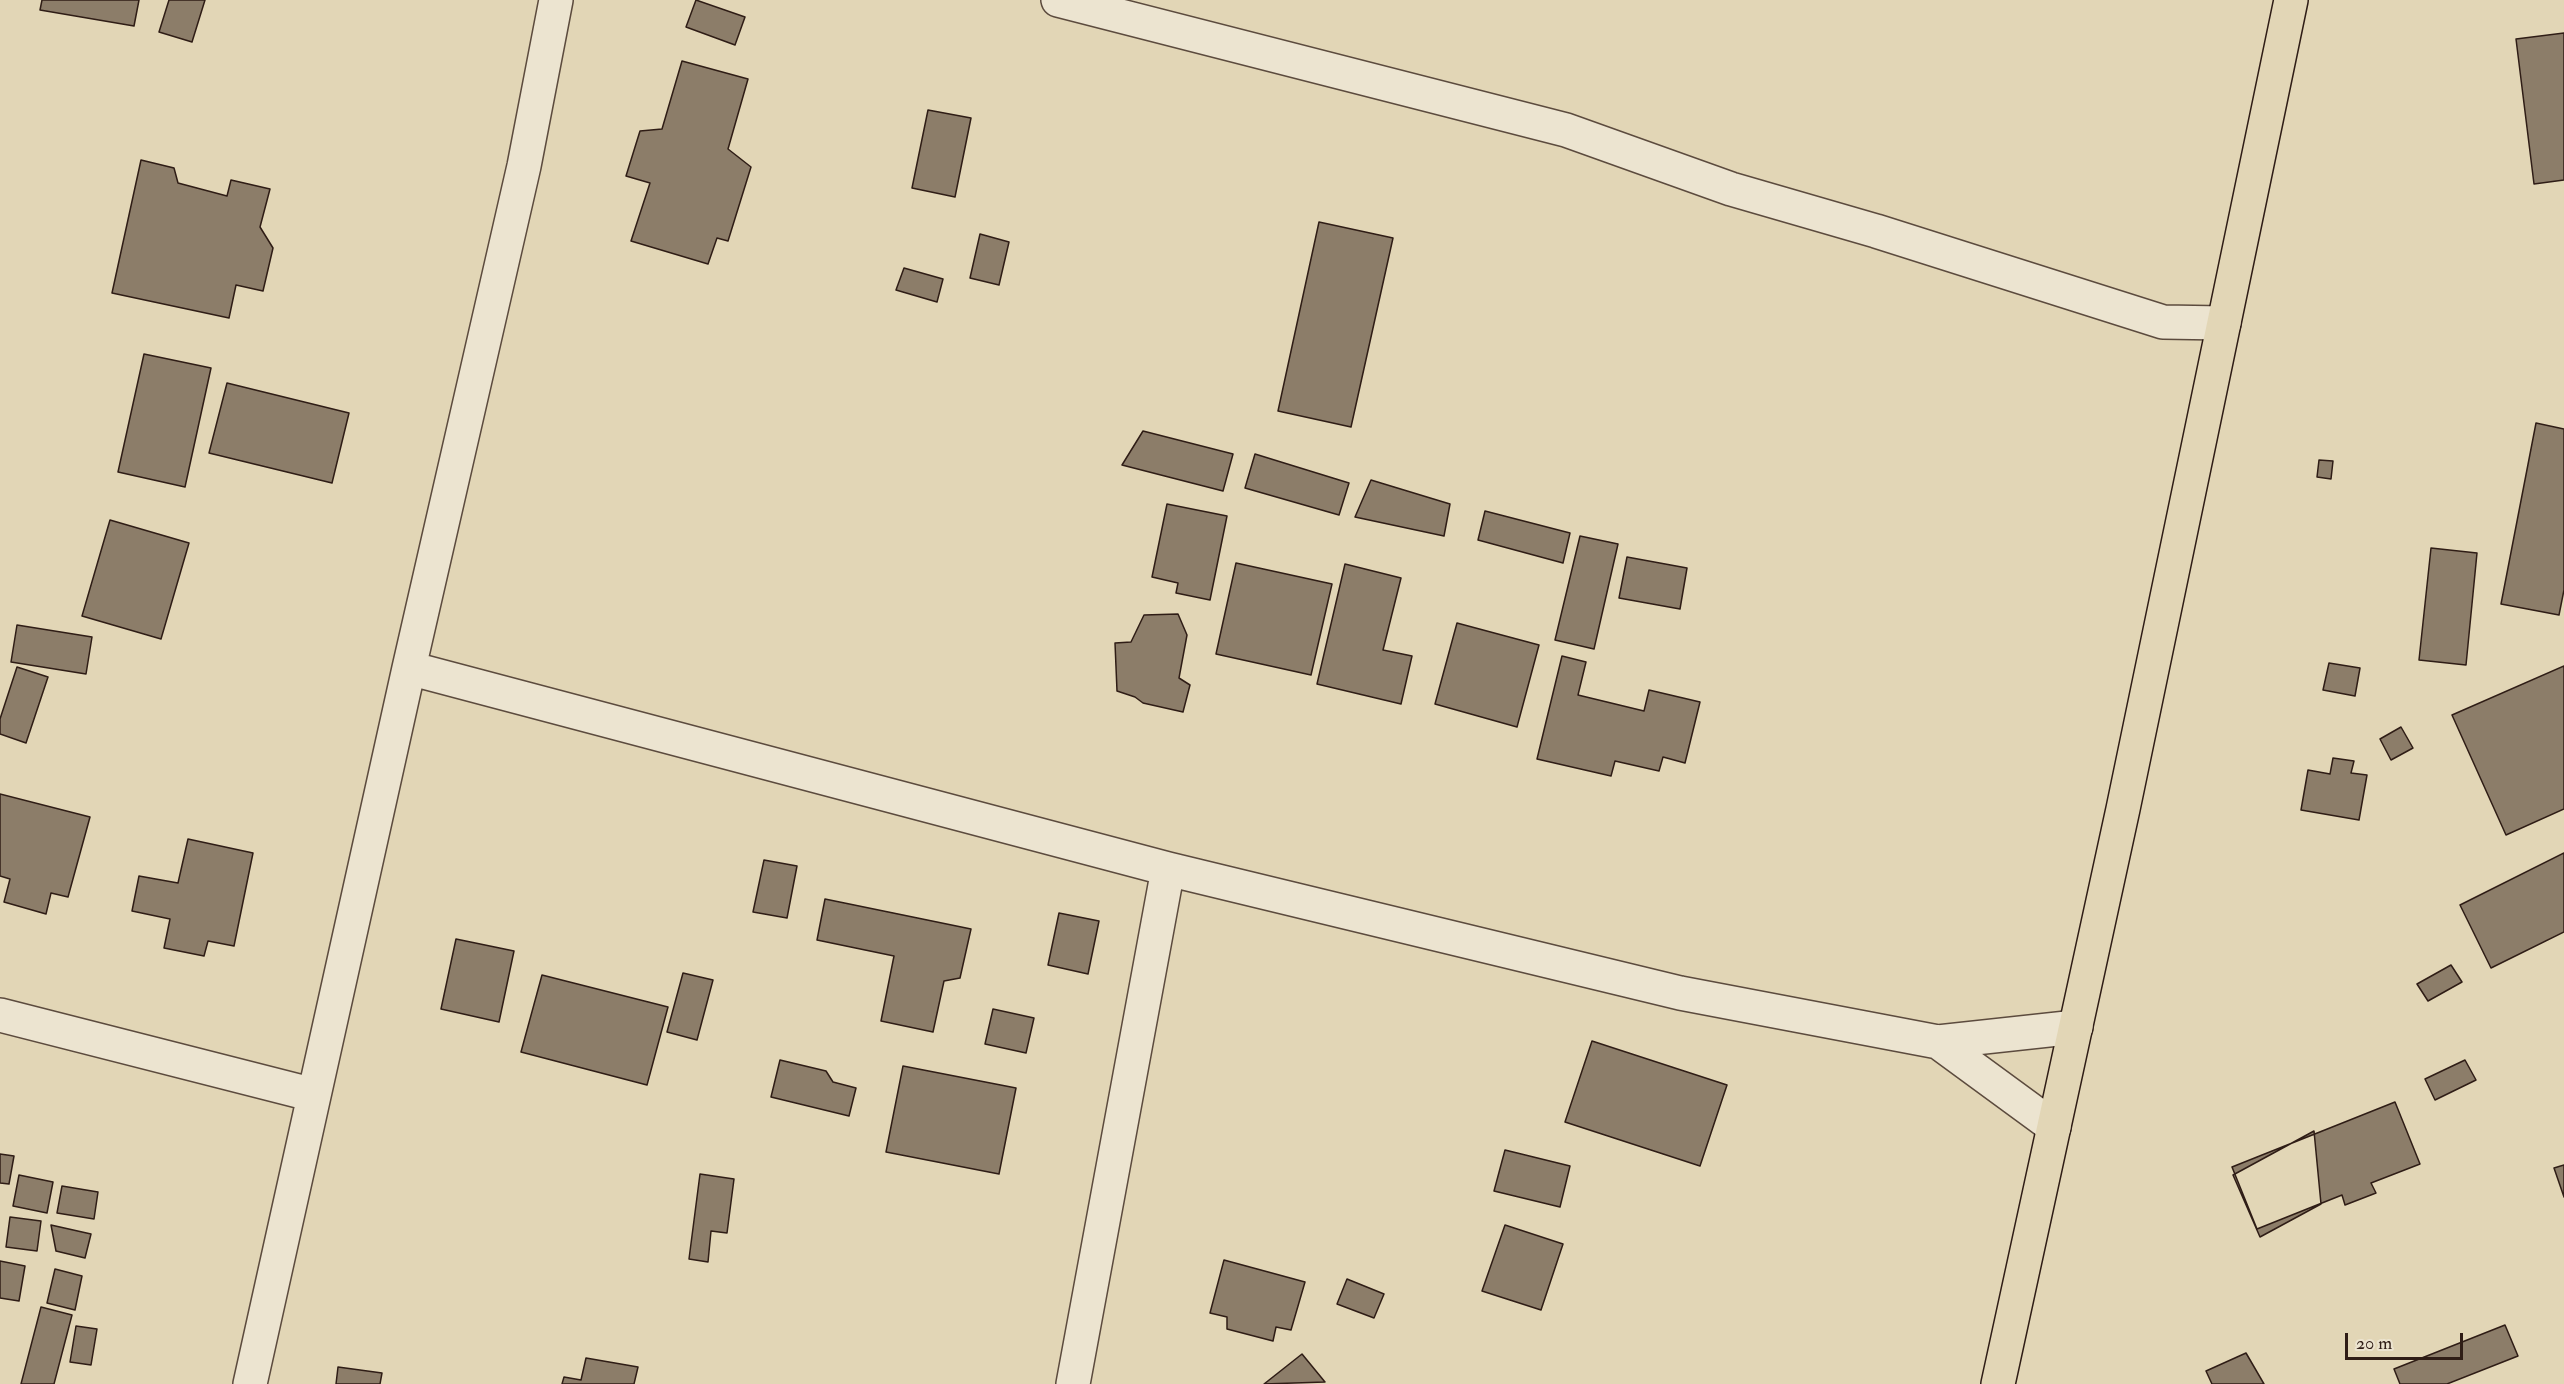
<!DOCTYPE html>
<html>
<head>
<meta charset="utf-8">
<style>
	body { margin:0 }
	#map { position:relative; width:2564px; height:1384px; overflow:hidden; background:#e2d6b6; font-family:"IM FELL Double Pica",serif }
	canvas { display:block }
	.scale { position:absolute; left:2345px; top:1333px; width:118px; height:27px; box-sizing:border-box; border:3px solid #2f1d16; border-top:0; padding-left:8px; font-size:18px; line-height:21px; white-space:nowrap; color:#2f1d16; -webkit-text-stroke:4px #ece4d0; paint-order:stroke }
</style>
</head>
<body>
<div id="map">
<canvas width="2564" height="1384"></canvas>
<div class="scale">20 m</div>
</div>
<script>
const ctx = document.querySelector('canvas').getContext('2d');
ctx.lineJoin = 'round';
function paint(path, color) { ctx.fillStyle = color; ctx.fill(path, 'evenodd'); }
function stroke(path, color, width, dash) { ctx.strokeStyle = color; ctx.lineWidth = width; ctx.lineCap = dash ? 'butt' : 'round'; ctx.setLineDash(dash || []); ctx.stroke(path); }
const building = new Path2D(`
	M 42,0 L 139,0 L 134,26 L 40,10 Z
	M 169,0 L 205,0 L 192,42 L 159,32 Z
	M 696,0 L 745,17 L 735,45 L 686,27 Z
	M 2564,33 L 2564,180 L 2534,184 L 2516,39 Z
	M 682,61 L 748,79 L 728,149 L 751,167 L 728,241 L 717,238 L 708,264 L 631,241 L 650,183 L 626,176 L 640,131 L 662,129 Z
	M 928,110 L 971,118 L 955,197 L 912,188 Z
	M 141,160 L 174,168 L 178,183 L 227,196 L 231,180 L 270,189 L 260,227 L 273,248 L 263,291 L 236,285 L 229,318 L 112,293 Z
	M 1319,222 L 1393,238 L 1351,427 L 1278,411 Z
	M 980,234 L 1009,242 L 999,285 L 970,278 Z
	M 904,268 L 943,279 L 937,302 L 896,290 Z
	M 144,354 L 211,368 L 185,487 L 118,472 Z
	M 227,383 L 349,413 L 332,483 L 209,453 Z
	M 2536,423 L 2564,429 L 2564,590 L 2559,615 L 2501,604 Z
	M 1143,431 L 1233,454 L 1223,491 L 1122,465 Z
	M 1255,454 L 1349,483 L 1339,515 L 1245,488 Z
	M 2319,460 L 2333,461 L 2331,479 L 2317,477 Z
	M 1371,480 L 1450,504 L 1444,536 L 1355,517 Z
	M 1167,504 L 1227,516 L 1210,600 L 1176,593 L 1178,583 L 1152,577 Z
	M 1485,511 L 1570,533 L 1563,563 L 1478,540 Z
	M 110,520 L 189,543 L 161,639 L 82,616 Z
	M 1580,536 L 1618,544 L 1594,649 L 1555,640 Z
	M 2431,548 L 2477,553 L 2466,665 L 2419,660 Z
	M 1627,557 L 1687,568 L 1680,609 L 1619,598 Z
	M 1236,563 L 1332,584 L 1311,675 L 1216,654 Z
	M 1345,564 L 1401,578 L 1383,650 L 1412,656 L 1401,704 L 1317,684 Z
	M 1178,614 L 1187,635 L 1179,678 L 1190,685 L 1183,712 L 1143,703 L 1135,697 L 1117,691 L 1115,643 L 1131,642 L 1144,615 Z
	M 1457,623 L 1539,645 L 1517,727 L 1435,704 Z
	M 17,625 L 92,637 L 86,674 L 11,662 Z
	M 1562,656 L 1586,662 L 1578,695 L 1644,711 L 1649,690 L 1700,702 L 1685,763 L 1663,757 L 1659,771 L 1615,761 L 1611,776 L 1537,759 Z
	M 2329,663 L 2360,668 L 2355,696 L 2323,690 Z
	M 2564,666 L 2564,809 L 2506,835 L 2452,715 Z
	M 17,667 L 48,677 L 26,743 L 0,734 L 0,719 Z
	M 2401,727 L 2413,748 L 2391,760 L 2380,739 Z
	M 2333,758 L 2354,761 L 2351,773 L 2367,775 L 2359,820 L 2301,810 L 2308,770 L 2330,774 Z
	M 0,794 L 90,817 L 68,897 L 51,893 L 46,914 L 4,902 L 10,879 L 0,876 Z
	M 188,839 L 253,853 L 234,946 L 208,941 L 204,956 L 164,948 L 170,919 L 132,911 L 139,876 L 178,883 Z
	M 2564,853 L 2564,932 L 2491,968 L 2460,905 Z
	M 764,860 L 797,866 L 787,918 L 753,912 Z
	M 825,899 L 971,929 L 960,978 L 944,981 L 933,1032 L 881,1021 L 894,956 L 817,940 Z
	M 1059,913 L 1099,921 L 1088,974 L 1048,965 Z
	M 456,939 L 514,951 L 499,1022 L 441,1009 Z
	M 2451,965 L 2462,982 L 2428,1001 L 2417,984 Z
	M 683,973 L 713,980 L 697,1040 L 667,1032 Z
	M 542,975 L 668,1007 L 647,1085 L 521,1052 Z
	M 993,1009 L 1034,1018 L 1026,1053 L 985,1044 Z
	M 1592,1041 L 1727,1085 L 1700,1166 L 1565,1122 Z
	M 780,1060 L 826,1071 L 833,1082 L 856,1088 L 849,1116 L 771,1097 Z
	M 2465,1060 L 2476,1080 L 2435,1100 L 2425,1079 Z
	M 903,1066 L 1016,1088 L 999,1174 L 886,1152 Z
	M 2395,1102 L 2420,1164 L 2371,1183 L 2376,1193 L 2345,1205 L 2342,1195 L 2257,1229 L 2232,1167 Z
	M 2314,1131 L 2321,1204 L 2260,1237 L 2233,1175 Z
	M 1505,1150 L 1570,1166 L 1560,1207 L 1494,1191 Z
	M 0,1154 L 14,1156 L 9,1184 L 0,1183 Z
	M 2564,1165 L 2564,1197 L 2554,1168 Z
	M 700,1174 L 734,1179 L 727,1233 L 711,1231 L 708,1262 L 689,1259 Z
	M 19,1175 L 53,1182 L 47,1213 L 13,1206 Z
	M 62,1186 L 98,1192 L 94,1219 L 57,1213 Z
	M 10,1217 L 41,1221 L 37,1251 L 6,1247 Z
	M 51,1225 L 91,1234 L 85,1258 L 56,1251 Z
	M 1505,1225 L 1563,1244 L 1541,1310 L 1482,1291 Z
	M 1224,1260 L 1305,1282 L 1291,1330 L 1276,1327 L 1273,1341 L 1227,1329 L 1227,1317 L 1210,1313 Z
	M 0,1261 L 25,1266 L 19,1301 L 0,1298 Z
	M 55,1269 L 82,1276 L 75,1310 L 47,1303 Z
	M 1347,1279 L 1384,1294 L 1374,1318 L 1337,1304 Z
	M 41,1307 L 72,1315 L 54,1384 L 21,1384 Z
	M 2505,1325 L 2518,1356 L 2447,1384 L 2400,1384 L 2394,1369 Z
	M 76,1326 L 97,1329 L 91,1365 L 70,1362 Z
	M 2246,1353 L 2264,1384 L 2212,1384 L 2206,1371 Z
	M 1302,1354 L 1325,1382 L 1264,1384 Z
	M 586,1358 L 638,1367 L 634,1384 L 562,1384 L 564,1377 L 581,1380 Z
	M 338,1367 L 382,1373 L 380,1384 L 336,1384 Z`);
paint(building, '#8c7d69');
stroke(building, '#2f1d16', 1.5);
const street = new Path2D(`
	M 1058,0 L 1566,130 L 1731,189 L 1876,231 L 2163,322 L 2224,323
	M 409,668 L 1168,869 L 1680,993 L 1938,1042 L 2076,1027
	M 0,1015 L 314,1095
	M 1938,1042 L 2054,1127
	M 250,1384 L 409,668 L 524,166 L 556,0
	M 1073,1384 L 1168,869`);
const highway = new Path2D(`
	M 1998,1384 L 2123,809 L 2291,0`);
stroke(street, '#5c4b3e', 36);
stroke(highway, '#2f1d16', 36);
stroke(street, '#ece4d0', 33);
stroke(highway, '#e2d6b6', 33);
</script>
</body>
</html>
